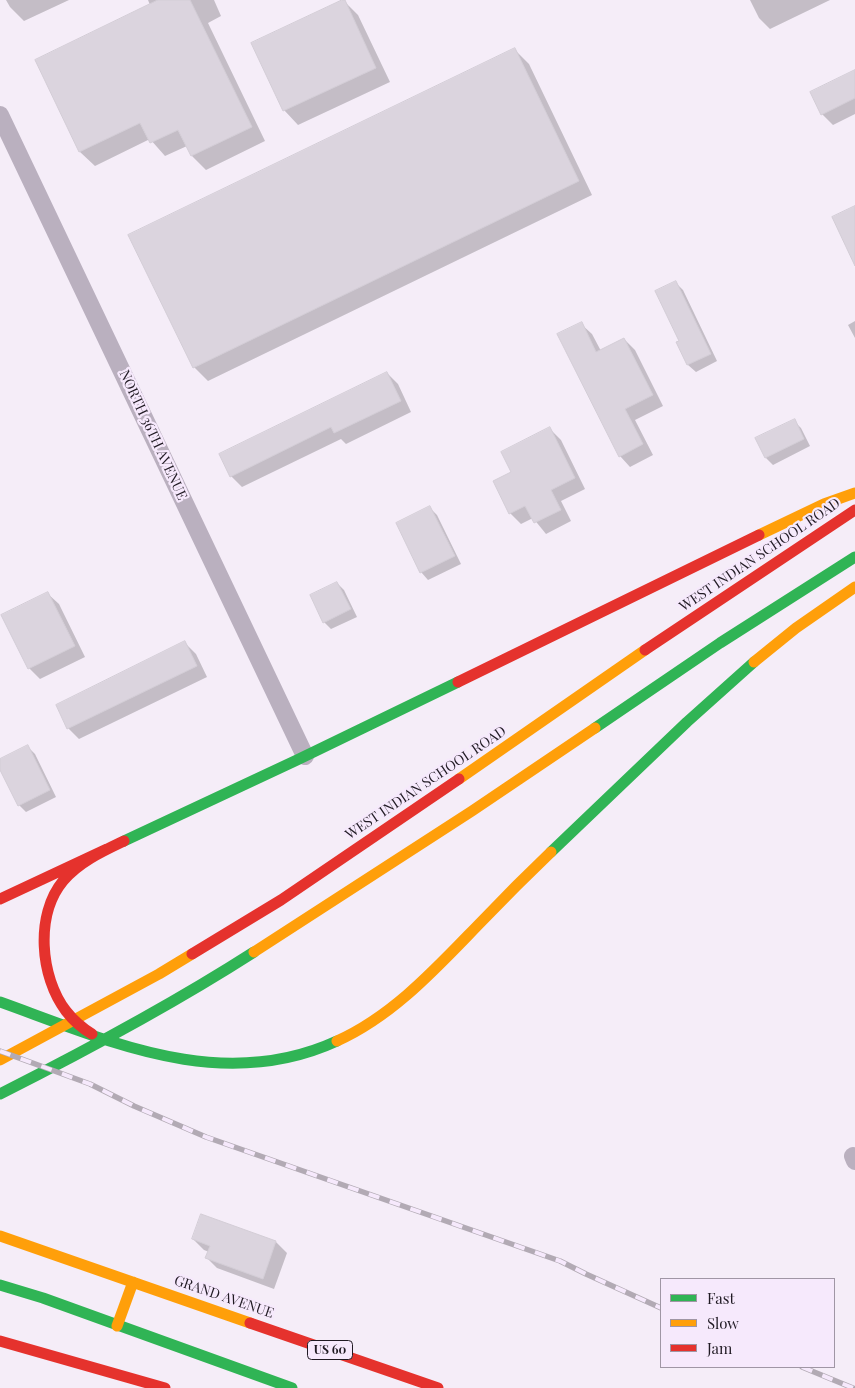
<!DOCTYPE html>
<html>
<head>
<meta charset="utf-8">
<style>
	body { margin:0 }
	#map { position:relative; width:855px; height:1388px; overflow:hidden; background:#f5edf8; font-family:"Playfair Display",serif }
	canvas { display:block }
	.legend { position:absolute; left:660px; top:1278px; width:175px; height:90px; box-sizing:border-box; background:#f6e9fc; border:1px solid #a096a5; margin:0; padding:6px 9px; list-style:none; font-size:15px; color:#201a23 }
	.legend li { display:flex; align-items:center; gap:10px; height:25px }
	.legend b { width:25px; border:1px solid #a096a5 }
</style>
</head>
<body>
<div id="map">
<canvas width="855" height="1388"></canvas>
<ul class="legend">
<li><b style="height:6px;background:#30b455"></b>Fast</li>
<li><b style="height:6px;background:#ff9f0a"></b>Slow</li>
<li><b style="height:6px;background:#e5322d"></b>Jam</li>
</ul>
</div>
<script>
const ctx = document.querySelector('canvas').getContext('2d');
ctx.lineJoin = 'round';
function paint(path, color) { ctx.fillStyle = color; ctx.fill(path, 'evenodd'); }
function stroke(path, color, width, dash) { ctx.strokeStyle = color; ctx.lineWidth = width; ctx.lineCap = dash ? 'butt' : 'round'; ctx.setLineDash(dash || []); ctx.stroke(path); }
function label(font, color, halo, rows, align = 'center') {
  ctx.font = font + ' "Playfair Display",serif'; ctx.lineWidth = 4.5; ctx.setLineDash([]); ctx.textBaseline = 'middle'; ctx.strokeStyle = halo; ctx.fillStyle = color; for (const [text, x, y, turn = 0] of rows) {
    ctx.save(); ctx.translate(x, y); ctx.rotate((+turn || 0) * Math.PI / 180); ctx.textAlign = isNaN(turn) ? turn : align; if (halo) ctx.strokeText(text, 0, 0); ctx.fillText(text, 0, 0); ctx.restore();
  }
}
paint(new Path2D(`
	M 6,0 L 69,0 L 24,21 L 10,7 Z
	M 148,0 L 214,0 L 221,16 L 208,23 L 265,141 L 206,170 L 192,156 L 187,146 L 165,156 L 150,139 L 95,166 L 80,152 L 36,60 L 150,5 Z
	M 750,0 L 830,0 L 770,29 L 759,18 Z
	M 344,1 L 358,15 L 390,82 L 298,125 L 284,110 Z
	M 515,50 L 529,64 L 592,195 L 208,381 L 194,367 Z
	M 855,71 L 855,114 L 833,125 L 822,114 Z
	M 676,283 L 683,290 L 717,361 L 696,372 L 688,365 L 678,343 L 681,342 Z
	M 855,321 L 855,338 L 848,325 Z
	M 581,324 L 592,334 L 601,351 L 624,339 L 635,350 L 663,406 L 635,420 L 653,455 L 630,467 L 620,456 Z
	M 387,373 L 398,384 L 411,412 L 346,444 L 341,439 L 242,487 L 231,476 Z
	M 794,421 L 801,428 L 810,446 L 773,465 L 766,458 L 757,439 Z
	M 550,429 L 561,440 L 585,489 L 561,501 L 571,521 L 546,534 L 533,518 L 521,524 L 510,513 Z
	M 430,508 L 437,515 L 461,564 L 428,580 L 421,572 L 397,524 Z
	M 337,583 L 344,590 L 357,617 L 331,629 L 324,622 Z
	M 48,594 L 59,604 L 85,657 L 40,679 L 29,668 Z
	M 185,643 L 196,654 L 207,677 L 79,739 L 68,728 Z
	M 28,747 L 35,754 L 56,797 L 26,812 L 19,805 L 0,767 L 0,760 Z
	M 202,1216 L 276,1242 L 287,1253 L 274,1289 L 217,1268 L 207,1258 L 209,1252 L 204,1250 L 193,1239 Z`), '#0003');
const building = new Path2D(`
	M 158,0 L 190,0 L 252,127 L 191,156 L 178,130 L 150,143 L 140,123 L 79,152 L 35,60 Z
	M 342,0 L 345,0 L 376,68 L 283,111 L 251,43 Z
	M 515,48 L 579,181 L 193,368 L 128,235 Z
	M 855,70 L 855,98 L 821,115 L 810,92 Z
	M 855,206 L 855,266 L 832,217 Z
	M 676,281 L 711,354 L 687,365 L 676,342 L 679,341 L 655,291 Z
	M 582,322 L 596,352 L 624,338 L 653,395 L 625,409 L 643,444 L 619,457 L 557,334 Z
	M 387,372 L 401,401 L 334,433 L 331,427 L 230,477 L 219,454 Z
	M 795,419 L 804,439 L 765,458 L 755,438 Z
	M 550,427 L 575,478 L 551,490 L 561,510 L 534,523 L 525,506 L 509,514 L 493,481 L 511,472 L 501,452 Z
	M 430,506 L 455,556 L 420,573 L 396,523 Z
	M 337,582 L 351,609 L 323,623 L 310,595 Z
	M 48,592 L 75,646 L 28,669 L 1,615 Z
	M 185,641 L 197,666 L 67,729 L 56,705 Z
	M 28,745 L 50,790 L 18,806 L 0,770 L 0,759 Z
	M 201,1214 L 276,1241 L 263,1279 L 205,1258 L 210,1246 L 192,1239 Z`);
paint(building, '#dbd4de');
stroke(building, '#d3cdd6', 1);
stroke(new Path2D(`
	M 0,115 L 305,756
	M 853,1156 L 855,1161`), '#bab0bf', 18);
stroke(new Path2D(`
	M 595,728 L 720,643 L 855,557
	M 124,841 L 297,760 L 458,682
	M 551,852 L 687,722 L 754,662
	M 0,1002 C 109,1041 222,1094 337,1041
	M 0,1094 C 87,1050 173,1004 254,952
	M 0,1285 L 43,1298 L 292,1388`), '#30b455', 11);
stroke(new Path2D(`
	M 759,535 L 824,504 L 855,493
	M 754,662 L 796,628 L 855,587
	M 459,779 L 645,650
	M 254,952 L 472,811 L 595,728
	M 337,1041 C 395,1015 439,965 483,920 C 505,897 528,874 551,852
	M 0,1060 L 159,974 L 192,954
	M 0,1236 L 250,1323
	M 117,1326 L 133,1282`), '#ff9f0a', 11);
stroke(new Path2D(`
	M 645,650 L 855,510
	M 458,682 L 759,535
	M 0,899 L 107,849
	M 192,954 L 281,900 L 459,779
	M 92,1034 C 82,1028 73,1020 66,1011 C 40,977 35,915 63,881 C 79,862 103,851 124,841
	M 250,1323 L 438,1388
	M 0,1341 L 165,1388`), '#e5322d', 11);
const rail = new Path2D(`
	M 0,1051 L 90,1084 L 134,1106 L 206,1137 L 560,1261 L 586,1274 L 661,1308
	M 802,1367 L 853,1388`);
stroke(rail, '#b2aab4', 5.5);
stroke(rail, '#f6e9fc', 4, [11]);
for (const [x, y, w] of [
	[330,1350,45]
]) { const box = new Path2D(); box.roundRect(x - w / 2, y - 9.5, w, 19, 4); ctx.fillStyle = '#f6e9fc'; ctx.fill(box); stroke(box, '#201a23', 1); }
label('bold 12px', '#201a23', null, [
	["US 60",330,1350]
]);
label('14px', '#201a23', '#f6e9fc', [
	["NORTH 36TH AVENUE",153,435,65],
	["WEST INDIAN SCHOOL ROAD",760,555,-34],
	["WEST INDIAN SCHOOL ROAD",426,783,-34],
	["GRAND AVENUE",224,1297,19]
]);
</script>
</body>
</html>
